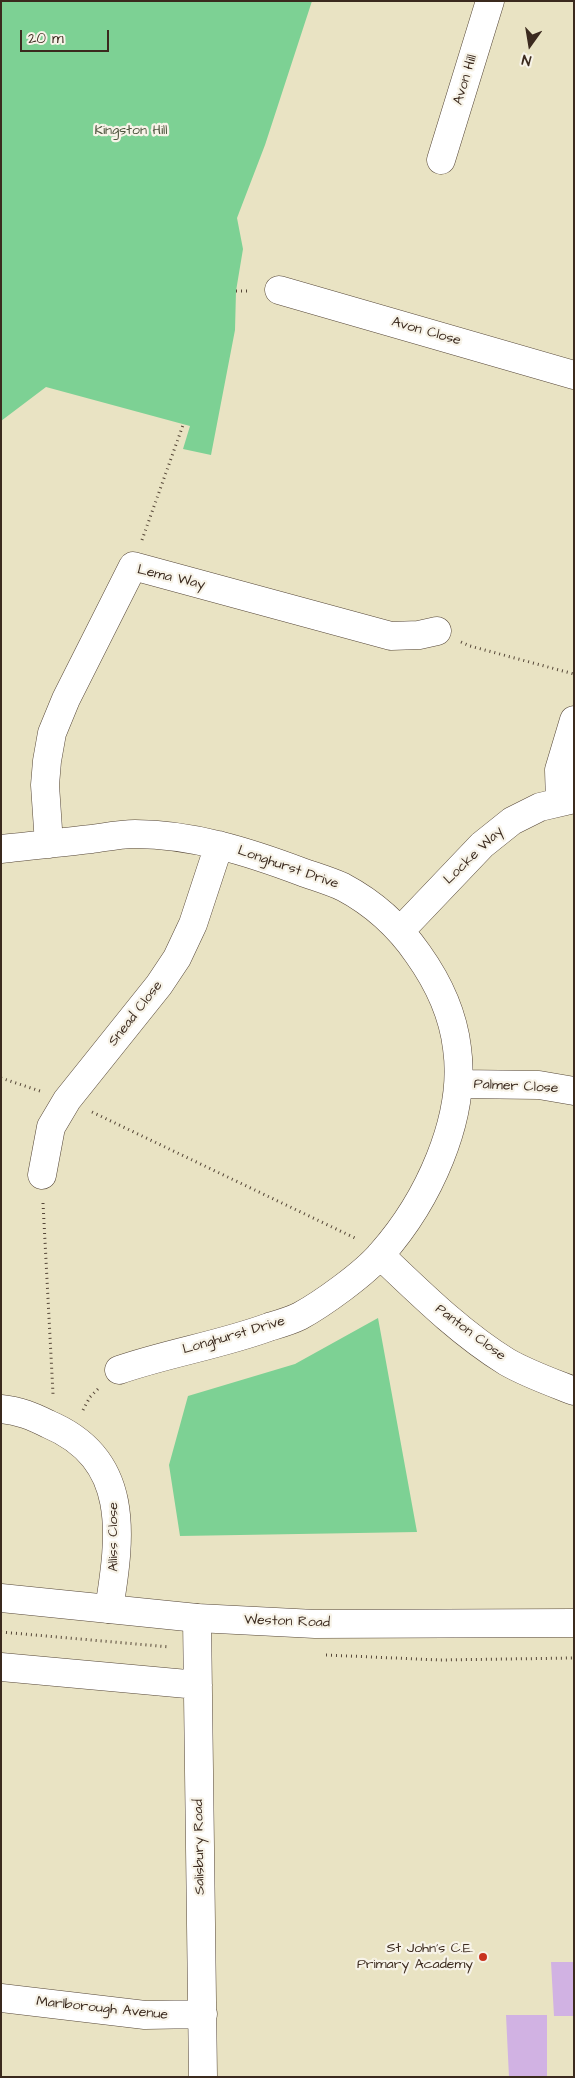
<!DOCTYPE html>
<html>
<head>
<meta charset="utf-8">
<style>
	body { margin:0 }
	#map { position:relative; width:575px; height:2078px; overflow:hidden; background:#e9e3c3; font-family:"Architects Daughter",sans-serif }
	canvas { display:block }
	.frame { position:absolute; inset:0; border:2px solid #3b2a1e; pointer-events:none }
	.north { position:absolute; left:505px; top:20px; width:50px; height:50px; -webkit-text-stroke:4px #f7f3e8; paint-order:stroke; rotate:193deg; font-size:14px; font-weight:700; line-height:20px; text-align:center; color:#3b2a1e }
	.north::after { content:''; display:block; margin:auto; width:18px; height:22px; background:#3b2a1e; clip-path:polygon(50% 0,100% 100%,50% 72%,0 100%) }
	.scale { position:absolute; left:20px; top:30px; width:89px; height:22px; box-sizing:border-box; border:2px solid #3b2a1e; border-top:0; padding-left:6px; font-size:15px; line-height:18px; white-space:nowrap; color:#3b2a1e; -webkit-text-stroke:4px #f7f3e8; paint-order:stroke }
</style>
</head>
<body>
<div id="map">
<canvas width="575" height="2078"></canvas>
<div class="frame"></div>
<div class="north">N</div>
<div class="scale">20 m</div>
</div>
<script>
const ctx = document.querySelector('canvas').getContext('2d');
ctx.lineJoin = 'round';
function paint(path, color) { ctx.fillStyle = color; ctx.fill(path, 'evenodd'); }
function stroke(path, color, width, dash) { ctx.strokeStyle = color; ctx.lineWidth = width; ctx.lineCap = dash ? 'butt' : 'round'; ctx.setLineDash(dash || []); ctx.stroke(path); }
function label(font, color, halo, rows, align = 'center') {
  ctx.font = font + ' "Architects Daughter",sans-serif'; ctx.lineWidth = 4.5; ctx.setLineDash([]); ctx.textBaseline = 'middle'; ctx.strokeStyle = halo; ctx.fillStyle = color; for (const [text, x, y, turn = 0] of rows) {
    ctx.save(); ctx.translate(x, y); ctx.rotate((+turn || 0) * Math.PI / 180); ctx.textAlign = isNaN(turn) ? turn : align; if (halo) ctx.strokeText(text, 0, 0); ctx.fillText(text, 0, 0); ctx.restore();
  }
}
paint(new Path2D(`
	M 1,1 L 312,1 L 265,145 L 237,218 L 243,249 L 236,291 L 235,330 L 211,455 L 183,449 L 190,426 L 46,387 L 1,421 Z
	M 378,1318 L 417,1532 L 180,1536 L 169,1465 L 188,1396 L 295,1364 Z`), '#7dd194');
paint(new Path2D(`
	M 551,1962 L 574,1962 L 574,2016 L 554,2016 Z
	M 506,2015 L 547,2015 L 547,2077 L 509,2077 Z`), '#d1b2e3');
const minor = new Path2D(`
	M 441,160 L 490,1
	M 279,290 L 574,375
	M 560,801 L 559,770 L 574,720
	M 49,844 L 45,785 L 47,761 L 52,733 L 66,699 L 133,566 L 391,636 L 419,635 L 437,631
	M 1,849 C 32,846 62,842 92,839 C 106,837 121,834 135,834 C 192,834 249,852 302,872 C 316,877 330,881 343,887 C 375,904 398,925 418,954 C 438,982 453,1014 457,1048 C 467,1119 427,1202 381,1254 C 364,1274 322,1304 300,1316 C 290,1321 279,1324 269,1327 C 220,1345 168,1353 119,1370
	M 401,930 L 482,845 L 512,821 L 540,807 L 574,799
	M 459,1084 L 539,1085 L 574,1091
	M 42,1175 L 51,1127 L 67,1100 L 159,985 L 177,958 L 193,924 L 219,845
	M 380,1255 C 420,1293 460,1333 507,1362 C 528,1374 551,1382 574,1391
	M 1,1409 C 20,1411 32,1416 48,1424 C 131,1459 121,1535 109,1609
	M 197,1618 L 203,2077
	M 1,1667 L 198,1685
	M 1,1998 L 145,2015 L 203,2014`);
const highway = new Path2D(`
	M 1,1598 L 197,1618 L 315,1624 L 574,1623`);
stroke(minor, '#554637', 29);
stroke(highway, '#554637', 29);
stroke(new Path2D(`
	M 236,291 L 250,291
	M 142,540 L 183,425
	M 461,642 L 470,646 L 574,674
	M 1,1078 L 40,1091
	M 92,1112 L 357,1239
	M 43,1203 L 53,1394
	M 83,1410 L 90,1397 L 98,1389
	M 1,1632 L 170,1647
	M 326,1655 L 440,1660 L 574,1658`), '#554637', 3, [1, 4]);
stroke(minor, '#fff', 28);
stroke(highway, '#fff', 28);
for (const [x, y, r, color] of [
	[483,1957,5,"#c8321e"]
]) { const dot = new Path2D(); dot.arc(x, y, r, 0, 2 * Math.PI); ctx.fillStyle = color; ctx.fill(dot); stroke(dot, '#f7f3e8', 2); }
label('14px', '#3b2a1e', '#f7f3e8', [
	["Avon Hill",466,80,-73],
	["Avon Close",426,332,16],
	["Lema Way",171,578,13],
	["Locke Way",474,856,-44],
	["Longhurst Drive",288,868,19],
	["Snead Close",136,1014,-52],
	["Palmer Close",516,1087,3],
	["Panton Close",470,1333,37],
	["Longhurst Drive",234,1336,-16],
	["Alliss Close",114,1537,-90],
	["Weston Road",287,1622,2],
	["Salisbury Road",200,1847,-91],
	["Marlborough Avenue",102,2009,6]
]);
label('14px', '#4c543c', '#f7f3e8', [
	["Kingston Hill",131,131]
]);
label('14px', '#3b2a1e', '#f7f3e8', [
	["St John's C.E.",473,1949],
	["Primary Academy",473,1965]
], 'right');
</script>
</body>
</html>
